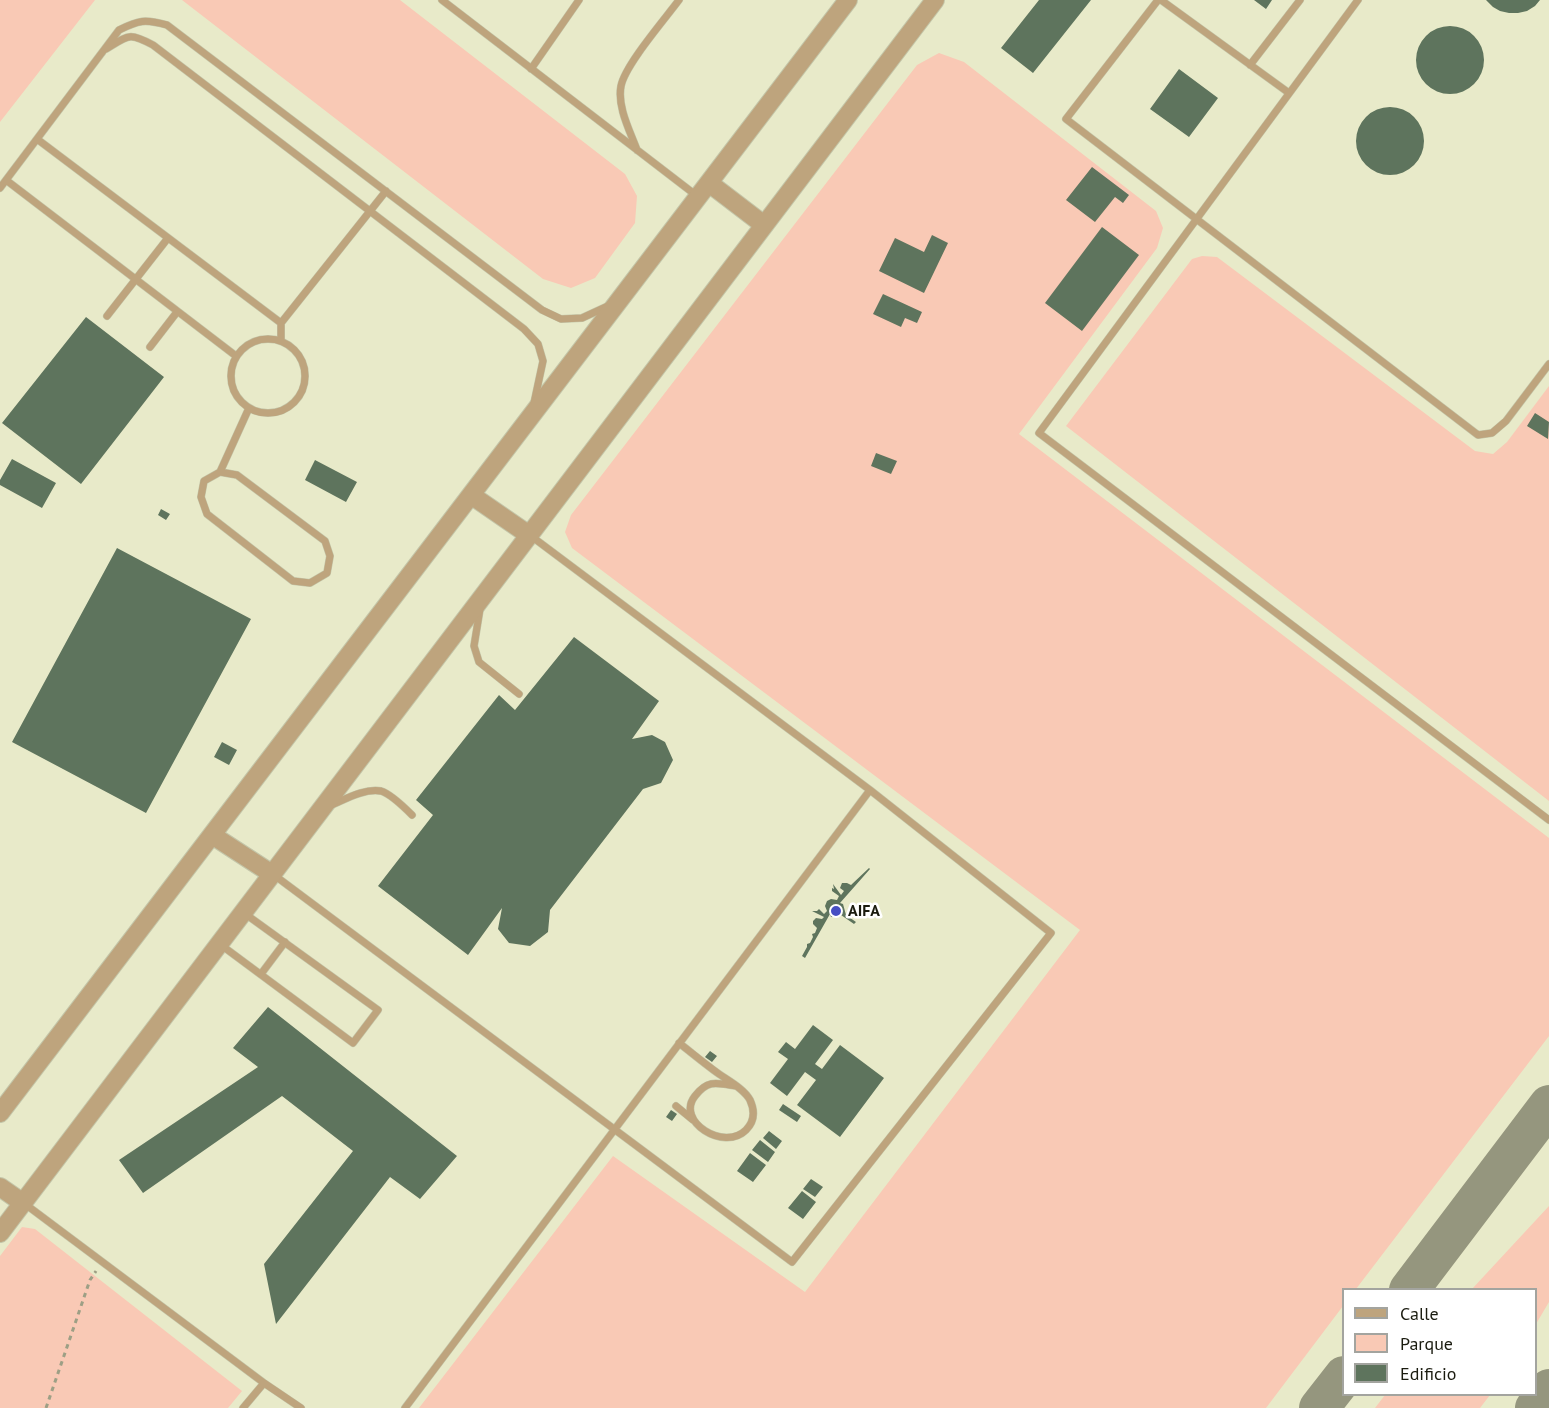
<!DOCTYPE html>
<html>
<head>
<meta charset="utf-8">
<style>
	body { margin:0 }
	#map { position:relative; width:1549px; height:1408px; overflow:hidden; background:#e8eac9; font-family:"PT Sans",sans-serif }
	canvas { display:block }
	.legend { position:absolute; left:1342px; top:1288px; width:195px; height:108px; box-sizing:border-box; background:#fff; border:2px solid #a3a49f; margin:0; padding:8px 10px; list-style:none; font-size:18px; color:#1a1b0f }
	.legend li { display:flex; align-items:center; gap:12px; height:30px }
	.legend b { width:30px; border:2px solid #a3a49f }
</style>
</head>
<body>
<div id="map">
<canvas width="1549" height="1408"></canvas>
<ul class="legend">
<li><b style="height:8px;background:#bea47d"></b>Calle</li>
<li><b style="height:16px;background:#f9c9b5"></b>Parque</li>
<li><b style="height:16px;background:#5e745d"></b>Edificio</li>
</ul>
</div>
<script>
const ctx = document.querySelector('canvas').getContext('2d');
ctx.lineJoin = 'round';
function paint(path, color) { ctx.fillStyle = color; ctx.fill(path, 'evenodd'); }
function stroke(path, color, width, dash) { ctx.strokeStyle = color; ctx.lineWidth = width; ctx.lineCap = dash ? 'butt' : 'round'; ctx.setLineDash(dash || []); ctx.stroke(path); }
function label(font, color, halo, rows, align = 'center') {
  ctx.font = font + ' "PT Sans",sans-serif'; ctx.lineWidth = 5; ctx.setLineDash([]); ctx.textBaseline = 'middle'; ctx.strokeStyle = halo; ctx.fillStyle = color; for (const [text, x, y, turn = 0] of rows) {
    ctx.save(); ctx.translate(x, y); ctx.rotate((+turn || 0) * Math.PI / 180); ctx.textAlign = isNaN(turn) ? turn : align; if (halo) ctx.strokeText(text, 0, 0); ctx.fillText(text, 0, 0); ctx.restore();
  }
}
paint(new Path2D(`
	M 0,0 L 95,0 L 0,122 Z
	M 182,0 L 400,0 L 625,174 L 637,196 L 635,223 L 595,278 L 571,288 L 543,279 Z
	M 939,53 L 964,62 L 1156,211 L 1163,228 L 1157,248 L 1019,434 L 1549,838 L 1549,1036 L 1356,1289 L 1344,1290 L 1343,1306 L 1266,1408 L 419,1408 L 613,1156 L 805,1292 L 1080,930 L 572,548 L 565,532 L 571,515 L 917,65 Z
	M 1202,256 L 1217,257 L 1475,451 L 1493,454 L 1507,442 L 1549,386 L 1549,801 L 1066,426 L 1192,259 Z
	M 1549,1206 L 1549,1302 L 1536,1324 L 1536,1290 L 1472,1289 Z
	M 22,1227 L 35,1229 L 242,1391 L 228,1408 L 0,1408 L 0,1256 Z
	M 1385,1395 L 1385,1394 L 1490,1395 L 1480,1408 L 1375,1408 Z`), '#f9c9b5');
stroke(new Path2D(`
	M 1409,1290 L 1549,1105
	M 1319,1408 L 1344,1376
	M 1535,1408 L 1549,1389`), '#95967e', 40);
paint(new Path2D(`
	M 1039,0 L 1091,0 L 1033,73 L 1001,48 Z
	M 1254,0 L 1272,0 L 1266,9 Z
	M 1486,0 L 1540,0 L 1535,6 L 1527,11 L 1518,13 L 1509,13 L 1500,11 L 1493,7 Z
	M1416 60a34 34 0 1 1 68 0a34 34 0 1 1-68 0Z
	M 1179,69 L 1218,98 L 1189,137 L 1150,109 Z
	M1356 141a34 34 0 1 1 68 0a34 34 0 1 1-68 0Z
	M 1092,167 L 1129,195 L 1123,203 L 1115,197 L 1095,222 L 1066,200 Z
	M 1102,227 L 1139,255 L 1082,331 L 1045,303 Z
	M 932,235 L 948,243 L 924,293 L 879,271 L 895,238 L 924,252 Z
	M 883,294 L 922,312 L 917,323 L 905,318 L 901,327 L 873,314 Z
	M 86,317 L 164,377 L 81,484 L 2,423 Z
	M 1535,413 L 1549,422 L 1548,439 L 1527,426 Z
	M 876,453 L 897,461 L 891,474 L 871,466 Z
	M 12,459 L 56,483 L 42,508 L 0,485 L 0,480 Z
	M 315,460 L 357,482 L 346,502 L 305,480 Z
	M 161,509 L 170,514 L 166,520 L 158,515 Z
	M 117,548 L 251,619 L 146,813 L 12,742 Z
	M 574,637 L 659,701 L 632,739 L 652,735 L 665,742 L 673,760 L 661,783 L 643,789 L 550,910 L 548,932 L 530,946 L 509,943 L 498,929 L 502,908 L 468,955 L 378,886 L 433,815 L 416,800 L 499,695 L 515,710 Z
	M 222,742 L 237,750 L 229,765 L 214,757 Z
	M 869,868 L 870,869 L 840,903 L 843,904 L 846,915 L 856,922 L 854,924 L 841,915 L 839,917 L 831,917 L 830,914 L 805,958 L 802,956 L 807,947 L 807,944 L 810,943 L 813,937 L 812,934 L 815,933 L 817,928 L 813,924 L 813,921 L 816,918 L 822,919 L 824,917 L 812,911 L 817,911 L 819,909 L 824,914 L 827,911 L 825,906 L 827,901 L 831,899 L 837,900 L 839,896 L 832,891 L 832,888 L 834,889 L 833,884 L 841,895 L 844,891 L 840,888 L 842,883 L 847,883 L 851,885 Z
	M 268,1007 L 457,1156 L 420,1199 L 390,1177 L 276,1324 L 264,1264 L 353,1151 L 282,1096 L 143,1193 L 119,1160 L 258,1067 L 233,1048 Z
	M 813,1025 L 833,1040 L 815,1064 L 822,1069 L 840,1045 L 884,1078 L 840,1137 L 797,1105 L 816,1080 L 805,1072 L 787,1096 L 770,1083 L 788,1059 L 778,1052 L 786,1042 L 795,1049 Z
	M 710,1051 L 717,1056 L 712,1062 L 705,1057 Z
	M 783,1104 L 801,1116 L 797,1122 L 779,1110 Z
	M 671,1110 L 677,1114 L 672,1121 L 666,1117 Z
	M 769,1131 L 782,1141 L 776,1149 L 763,1138 Z
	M 760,1140 L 775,1152 L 768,1162 L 752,1150 Z
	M 750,1153 L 766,1165 L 753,1182 L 737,1171 Z
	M 811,1179 L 823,1187 L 815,1197 L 803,1189 Z
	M 802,1191 L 816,1202 L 803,1219 L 788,1208 Z`), '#5e745d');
const service = new Path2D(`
	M 442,0 L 697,196
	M 1158,0 L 1066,119 L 1478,435 L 1492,433 L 1506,421 L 1549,364
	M 1161,0 L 1289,93
	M 1358,0 L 1039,433 L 1549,820
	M 106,49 C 129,35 129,32 153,45 L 524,329 L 538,344 L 543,361 L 534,403
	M 1250,65 L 1300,0
	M 531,69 L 579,0
	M 37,139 L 281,323 L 386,191
	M 637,150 C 630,131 617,107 621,86 C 625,65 665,19 679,0
	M 6,180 L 236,356
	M 0,188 L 119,30 C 139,20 145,19 167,25 L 542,310 L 561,319 L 582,318 L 608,306
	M 107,316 L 168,238
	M 281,323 L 281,341
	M231 376a37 37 0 1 1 74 0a37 37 0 1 1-74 0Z
	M 150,347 L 177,312
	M 220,472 L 237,475 L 325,541 L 330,556 L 327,573 L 310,583 L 293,581 L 207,514 L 201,497 L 204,481 Z
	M 220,472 L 249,408
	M 480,609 L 474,646 L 479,662 L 519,694
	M 329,806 C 344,800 364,788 381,791 C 391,794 405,808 412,815
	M 274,875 L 792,1262 L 1051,933 L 870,790 L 531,536
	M 221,945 L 353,1043 L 378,1010 L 244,913
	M 261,974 L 285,942
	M 679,1043 C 692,1053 705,1064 719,1074 C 729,1081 744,1089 750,1100 C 755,1111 755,1121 746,1130 C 724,1152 675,1121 695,1096 C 708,1079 717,1083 736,1086
	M 676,1106 L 693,1120
	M 25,1204 L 264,1383 L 301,1408
	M 243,1408 L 264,1383
	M 405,1408 L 870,790`);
const tertiary = new Path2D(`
	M 709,183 L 764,225
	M 471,495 L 529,535
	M 212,835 L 272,874
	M 0,1113 L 848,0
	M 0,1187 L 23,1203
	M 0,1233 L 935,0`);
stroke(service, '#c3c5a8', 8);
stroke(tertiary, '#c3c5a8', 20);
stroke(new Path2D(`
	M 46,1408 L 90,1280 L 96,1271`), '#9d9f85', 3, [4.5, 4.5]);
stroke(service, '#bea47d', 7);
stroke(tertiary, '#bea47d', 18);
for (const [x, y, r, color] of [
	[836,911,6,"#464ec3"]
]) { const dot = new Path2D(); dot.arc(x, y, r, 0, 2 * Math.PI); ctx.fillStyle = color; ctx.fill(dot); stroke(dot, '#fff', 2); }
label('bold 16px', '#1a1b0f', '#fff', [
	["AIFA",848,911]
], 'left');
</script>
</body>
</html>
